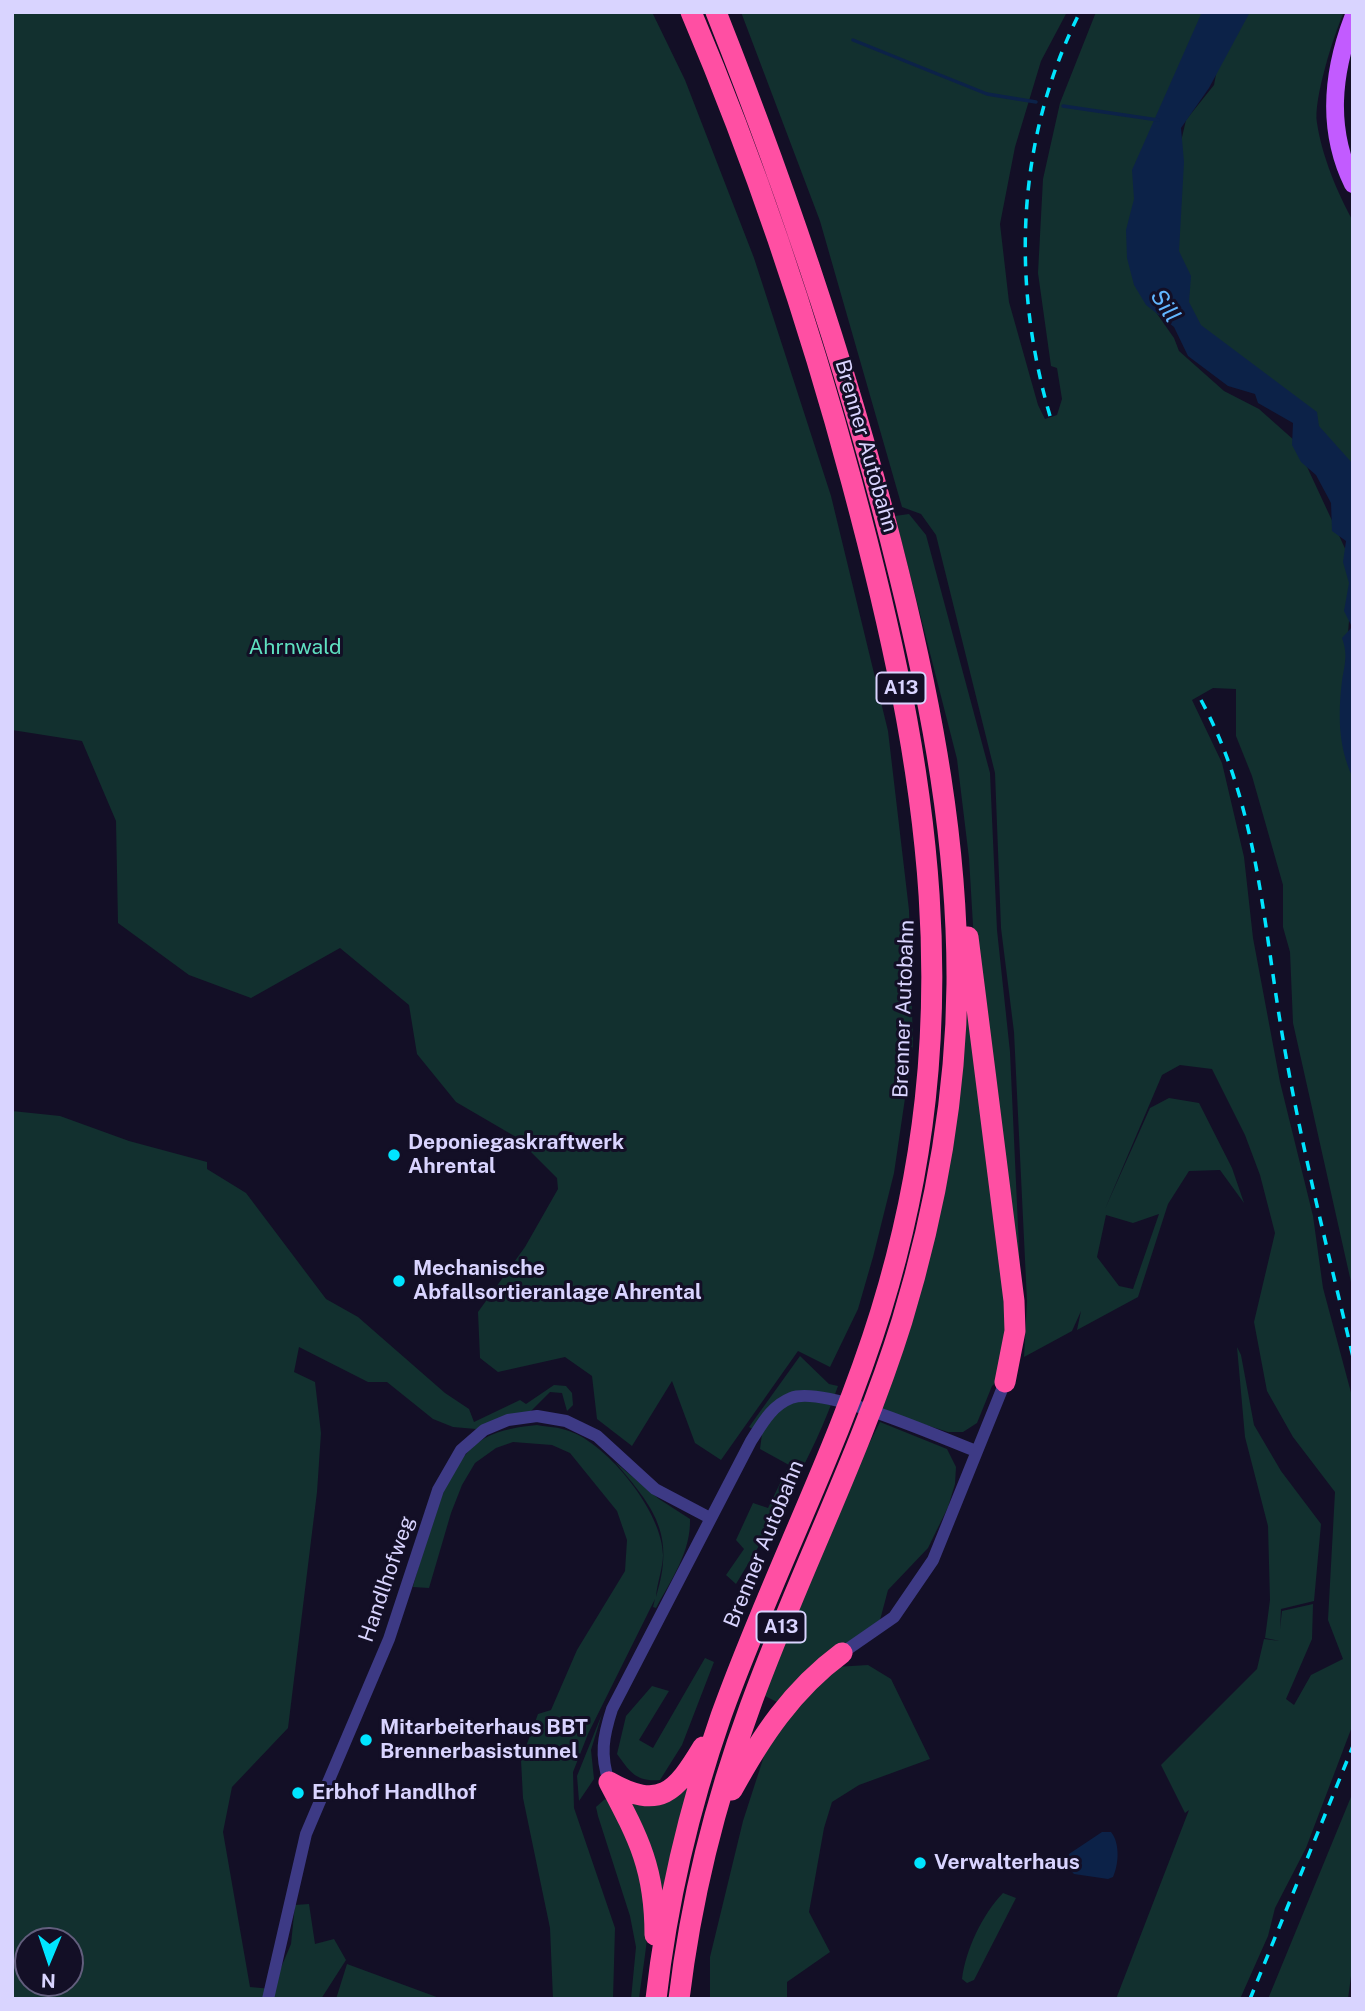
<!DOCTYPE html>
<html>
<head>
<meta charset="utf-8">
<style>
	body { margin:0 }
	#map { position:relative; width:1365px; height:2011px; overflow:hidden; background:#130f26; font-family:"Public Sans",sans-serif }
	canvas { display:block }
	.frame { position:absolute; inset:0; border:14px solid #d9d4ff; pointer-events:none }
	.north { position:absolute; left:14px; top:1927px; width:70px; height:70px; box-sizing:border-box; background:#130f26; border:2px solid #625e7d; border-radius:50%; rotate:182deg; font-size:19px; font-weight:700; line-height:28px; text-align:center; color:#d9d4ff }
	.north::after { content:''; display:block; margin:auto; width:24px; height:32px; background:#00e5ff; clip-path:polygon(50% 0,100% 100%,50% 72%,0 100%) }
</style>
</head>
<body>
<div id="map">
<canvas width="1365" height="2011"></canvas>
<div class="frame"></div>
<div class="north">N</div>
</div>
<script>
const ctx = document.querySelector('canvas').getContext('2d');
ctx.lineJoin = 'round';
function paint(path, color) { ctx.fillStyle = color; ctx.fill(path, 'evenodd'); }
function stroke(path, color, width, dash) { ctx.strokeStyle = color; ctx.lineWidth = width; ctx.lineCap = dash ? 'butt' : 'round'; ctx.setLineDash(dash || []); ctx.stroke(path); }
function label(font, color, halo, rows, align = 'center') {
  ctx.font = font + ' "Public Sans",sans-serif'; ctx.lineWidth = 6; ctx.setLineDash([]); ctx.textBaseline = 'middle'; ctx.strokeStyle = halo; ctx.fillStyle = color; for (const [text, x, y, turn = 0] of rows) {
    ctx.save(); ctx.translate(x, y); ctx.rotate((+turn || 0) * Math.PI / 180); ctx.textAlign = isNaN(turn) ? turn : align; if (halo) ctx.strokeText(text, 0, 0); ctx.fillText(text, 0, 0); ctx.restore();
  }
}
paint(new Path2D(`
	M 12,12 L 652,12 L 685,80 L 754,258 L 831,496 L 888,731 L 909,910 L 913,1044 L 894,1173 L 873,1257 L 858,1309 L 830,1367 L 798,1351 L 721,1460 L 695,1443 L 672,1381 L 632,1446 L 597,1419 L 592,1376 L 565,1357 L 498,1372 L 480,1358 L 478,1312 L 525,1247 L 558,1189 L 557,1178 L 516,1137 L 456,1102 L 417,1054 L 409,1005 L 340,948 L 251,998 L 189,975 L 118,923 L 116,821 L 82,741 L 12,730 Z
	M 741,12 L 1067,12 L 1041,61 L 1015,147 L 1000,224 L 1009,302 L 1038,405 L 1045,419 L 1057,415 L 1062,399 L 1057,368 L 1051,366 L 1038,273 L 1043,179 L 1060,103 L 1096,12 L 1210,12 L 1193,36 L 1153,308 L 1174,338 L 1179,351 L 1224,391 L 1259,409 L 1295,441 L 1349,557 L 1352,583 L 1345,671 L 1353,768 L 1353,1291 L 1293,1023 L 1290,952 L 1283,927 L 1283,885 L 1252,776 L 1236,736 L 1236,689 L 1213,688 L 1192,700 L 1222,763 L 1244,857 L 1253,938 L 1280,1082 L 1313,1216 L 1323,1288 L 1353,1400 L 1353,1724 L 1306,1848 L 1275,1908 L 1268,1936 L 1240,1999 L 1116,1999 L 1189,1810 L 1185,1813 L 1161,1765 L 1257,1669 L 1264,1639 L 1280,1641 L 1265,1638 L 1270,1600 L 1268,1526 L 1245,1437 L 1237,1347 L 1241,1355 L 1254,1425 L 1281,1471 L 1321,1524 L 1314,1601 L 1281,1609 L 1280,1629 L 1282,1611 L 1313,1604 L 1312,1639 L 1286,1699 L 1294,1705 L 1311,1675 L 1343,1659 L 1328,1620 L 1335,1492 L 1293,1437 L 1267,1391 L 1254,1322 L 1275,1233 L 1260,1175 L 1245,1135 L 1212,1069 L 1180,1065 L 1162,1075 L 1105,1209 L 1150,1108 L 1169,1098 L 1199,1103 L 1232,1168 L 1244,1203 L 1220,1170 L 1189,1171 L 1168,1204 L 1138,1297 L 1077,1330 L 1081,1311 L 1072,1331 L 1024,1357 L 1027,1301 L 1014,1032 L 1001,928 L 995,773 L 936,535 L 921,514 L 902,507 L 820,221 ZM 1159,1214 L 1133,1289 L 1119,1286 L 1097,1257 L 1106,1215 L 1133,1223 Z
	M 1239,12 L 1344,12 C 1334,34 1313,100 1317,123 C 1322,156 1337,192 1353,221 L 1353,477 L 1200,333 L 1180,286 L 1169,193 L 1186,120 L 1214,85 L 1222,43 Z
	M 909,514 L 926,535 L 990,773 L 997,930 L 1010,1052 L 1023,1335 L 1000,1379 L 992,1386 L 977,1423 L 963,1432 L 948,1432 L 882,1411 L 901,1353 L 966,973 L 975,959 L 969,858 L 957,759 L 895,516 Z
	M 12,1111 L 60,1116 L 129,1141 L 207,1162 L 207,1169 L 246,1193 L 326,1299 L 358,1317 L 445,1393 L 469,1409 L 474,1422 L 520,1400 L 526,1404 L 554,1385 L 566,1386 L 572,1393 L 573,1405 L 567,1411 L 562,1393 L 550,1392 L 530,1412 L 476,1429 L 453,1427 L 433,1419 L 387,1382 L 368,1382 L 299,1347 L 294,1372 L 315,1382 L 321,1433 L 317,1492 L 288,1728 L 232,1787 L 223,1832 L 250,1987 L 272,1989 L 291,1944 L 295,1905 L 309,1904 L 315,1944 L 334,1939 L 346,1960 L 321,1999 L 12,1999 ZM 28,1941 L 70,1941 L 70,1983 L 28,1983 Z
	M 800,1356 L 829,1384 L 838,1386 C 813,1457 775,1520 736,1584 L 726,1575 L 744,1549 L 736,1540 L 753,1503 L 768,1508 L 789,1465 L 760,1449 L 762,1434 L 749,1427 Z
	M 880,1422 L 947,1449 L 956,1467 L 955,1484 L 948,1507 L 928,1548 L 888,1590 L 880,1620 L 818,1664 L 779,1703 L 763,1695 L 864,1454 Z
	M 537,1425 C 547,1427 559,1427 569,1431 C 608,1444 663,1513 663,1555 C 663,1568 657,1583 656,1597 C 676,1534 654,1508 615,1462 L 659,1499 L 690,1519 C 691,1552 671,1580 656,1608 L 653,1607 L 655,1599 L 588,1734 L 573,1772 L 574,1808 L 615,1928 L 613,1999 L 553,1999 L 550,1928 L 523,1798 L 521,1760 L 538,1714 L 551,1710 L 577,1650 L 625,1571 L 627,1540 L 617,1511 L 570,1453 L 552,1445 L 513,1442 L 496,1448 L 475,1463 L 462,1485 L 451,1513 L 429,1588 L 413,1587 C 426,1544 442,1462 485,1438 C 501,1429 520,1427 537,1425 Z
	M 705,1658 L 714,1662 L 682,1745 L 660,1780 C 636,1782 630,1772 617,1754 L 626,1716 L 652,1686 L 669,1691 L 639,1740 L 653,1748 Z
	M 868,1665 L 891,1679 L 930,1759 L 859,1785 L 832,1802 L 824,1828 L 809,1912 L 830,1952 L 787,1982 L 787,1999 L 710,1999 L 710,1957 L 743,1821 L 775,1722 L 835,1667 Z
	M 602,1714 L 591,1750 L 594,1779 L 579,1801 L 577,1776 Z
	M 690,1781 L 659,1909 L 621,1794 Z
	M 1353,1792 L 1353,1961 L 1348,1999 L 1268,1999 Z
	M 605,1799 C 631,1810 649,1896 648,1923 C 647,1948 642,1974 639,1999 L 631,1999 L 636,1947 L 630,1916 L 598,1816 L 596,1807 Z
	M 1003,1893 L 1016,1898 L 974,1980 L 967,1983 L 962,1979 C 966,1949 982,1915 1003,1893 Z
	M 347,1964 L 442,1999 L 336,1999 Z`), '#12302f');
paint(new Path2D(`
	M 1202,12 L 1250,12 L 1209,88 L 1181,128 L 1184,162 L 1179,251 L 1191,276 L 1189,302 L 1201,325 L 1317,412 L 1319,426 L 1353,464 L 1353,778 C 1338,747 1338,714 1342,681 C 1345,663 1348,655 1342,638 L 1352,627 L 1344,611 L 1349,583 L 1343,562 L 1346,541 L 1332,531 L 1331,503 L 1316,475 L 1301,462 L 1292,445 L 1293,423 L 1258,403 L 1255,394 L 1228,386 L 1188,356 L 1174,327 L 1146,305 L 1134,285 L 1127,258 L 1126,230 L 1134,199 L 1132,170 Z
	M 1102,1832 L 1111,1832 C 1120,1843 1119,1864 1113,1877 L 1108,1879 L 1074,1874 L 1066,1865 L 1069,1854 Z`), '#0c2248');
stroke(new Path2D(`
	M 853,40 L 987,94 L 1036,102
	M 1063,106 L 1158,120`), '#0c2248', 3.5);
stroke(new Path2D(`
	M 842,1653 L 894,1617 L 933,1560 L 1005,1382
	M 609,1782 C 600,1755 603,1737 612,1709 L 751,1441 C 762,1424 771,1406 791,1398 C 824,1385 939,1437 976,1451
	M 268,1999 L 306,1834 L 389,1639 L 438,1490 L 461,1450 L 484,1430 L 508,1420 L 537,1416 L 566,1421 L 597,1436 L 655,1489 L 710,1518`), '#3d3a85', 12);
stroke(new Path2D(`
	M 1353,18 C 1332,73 1326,129 1353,184`), '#c25bff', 18);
stroke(new Path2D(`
	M 968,937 L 1014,1301 L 1015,1331 L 1005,1382
	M 609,1782 C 639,1839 655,1869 655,1935
	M 609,1782 C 660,1811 676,1792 703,1747
	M 732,1790 C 761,1737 792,1690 842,1653
	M 656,1999 C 667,1902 689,1808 721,1716 C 770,1579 838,1450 881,1311 C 971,1020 929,770 852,483 C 809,323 756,165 691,12
	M 679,1999 C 691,1899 715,1802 750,1707 C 797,1577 861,1453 902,1321 C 935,1212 956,1098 957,984 C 958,845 932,708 899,574 C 852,382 789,196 716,12`), '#ff4fa3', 21);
stroke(new Path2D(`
	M 1050,416 C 1011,282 1016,139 1080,12
	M 1201,700 C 1258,805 1263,924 1283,1039 C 1301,1146 1328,1251 1353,1357
	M 1250,1999 L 1353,1746`), '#00e5ff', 3.5, [10, 9]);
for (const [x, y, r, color] of [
	[394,1155,7,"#00e5ff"],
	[399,1281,7,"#00e5ff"],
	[366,1740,7,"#00e5ff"],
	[298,1793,7,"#00e5ff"],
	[920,1863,7,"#00e5ff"]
]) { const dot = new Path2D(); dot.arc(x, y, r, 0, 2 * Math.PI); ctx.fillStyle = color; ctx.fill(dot); stroke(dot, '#130f26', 2.5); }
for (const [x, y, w] of [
	[901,688,49],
	[781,1627,49]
]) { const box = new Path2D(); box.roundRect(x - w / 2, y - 15.5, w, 31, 5); ctx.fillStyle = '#130f26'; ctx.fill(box); stroke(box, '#d9d4ff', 2); }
label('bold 19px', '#d9d4ff', null, [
	["A13",901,688],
	["A13",781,1627]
]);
label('21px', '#d9d4ff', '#130f26', [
	["Brenner Autobahn",866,446,74],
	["Brenner Autobahn",904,1009,-88],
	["Brenner Autobahn",764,1544,-68],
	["Handlhofweg",387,1579,-71]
]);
label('21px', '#5fe0c0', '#130f26', [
	["Ahrnwald",295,648]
]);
label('bold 21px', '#d9d4ff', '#130f26', [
	["Deponiegaskraftwerk",408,1143],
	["Ahrental",408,1167],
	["Mechanische",413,1269],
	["Abfallsortieranlage Ahrental",413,1293],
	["Mitarbeiterhaus BBT",380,1728],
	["Brennerbasistunnel",380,1752],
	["Erbhof Handlhof",312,1793],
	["Verwalterhaus",934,1863]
], 'left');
label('italic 23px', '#62b6ff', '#130f26', [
	["Sill",1165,306,57]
]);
</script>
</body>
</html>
